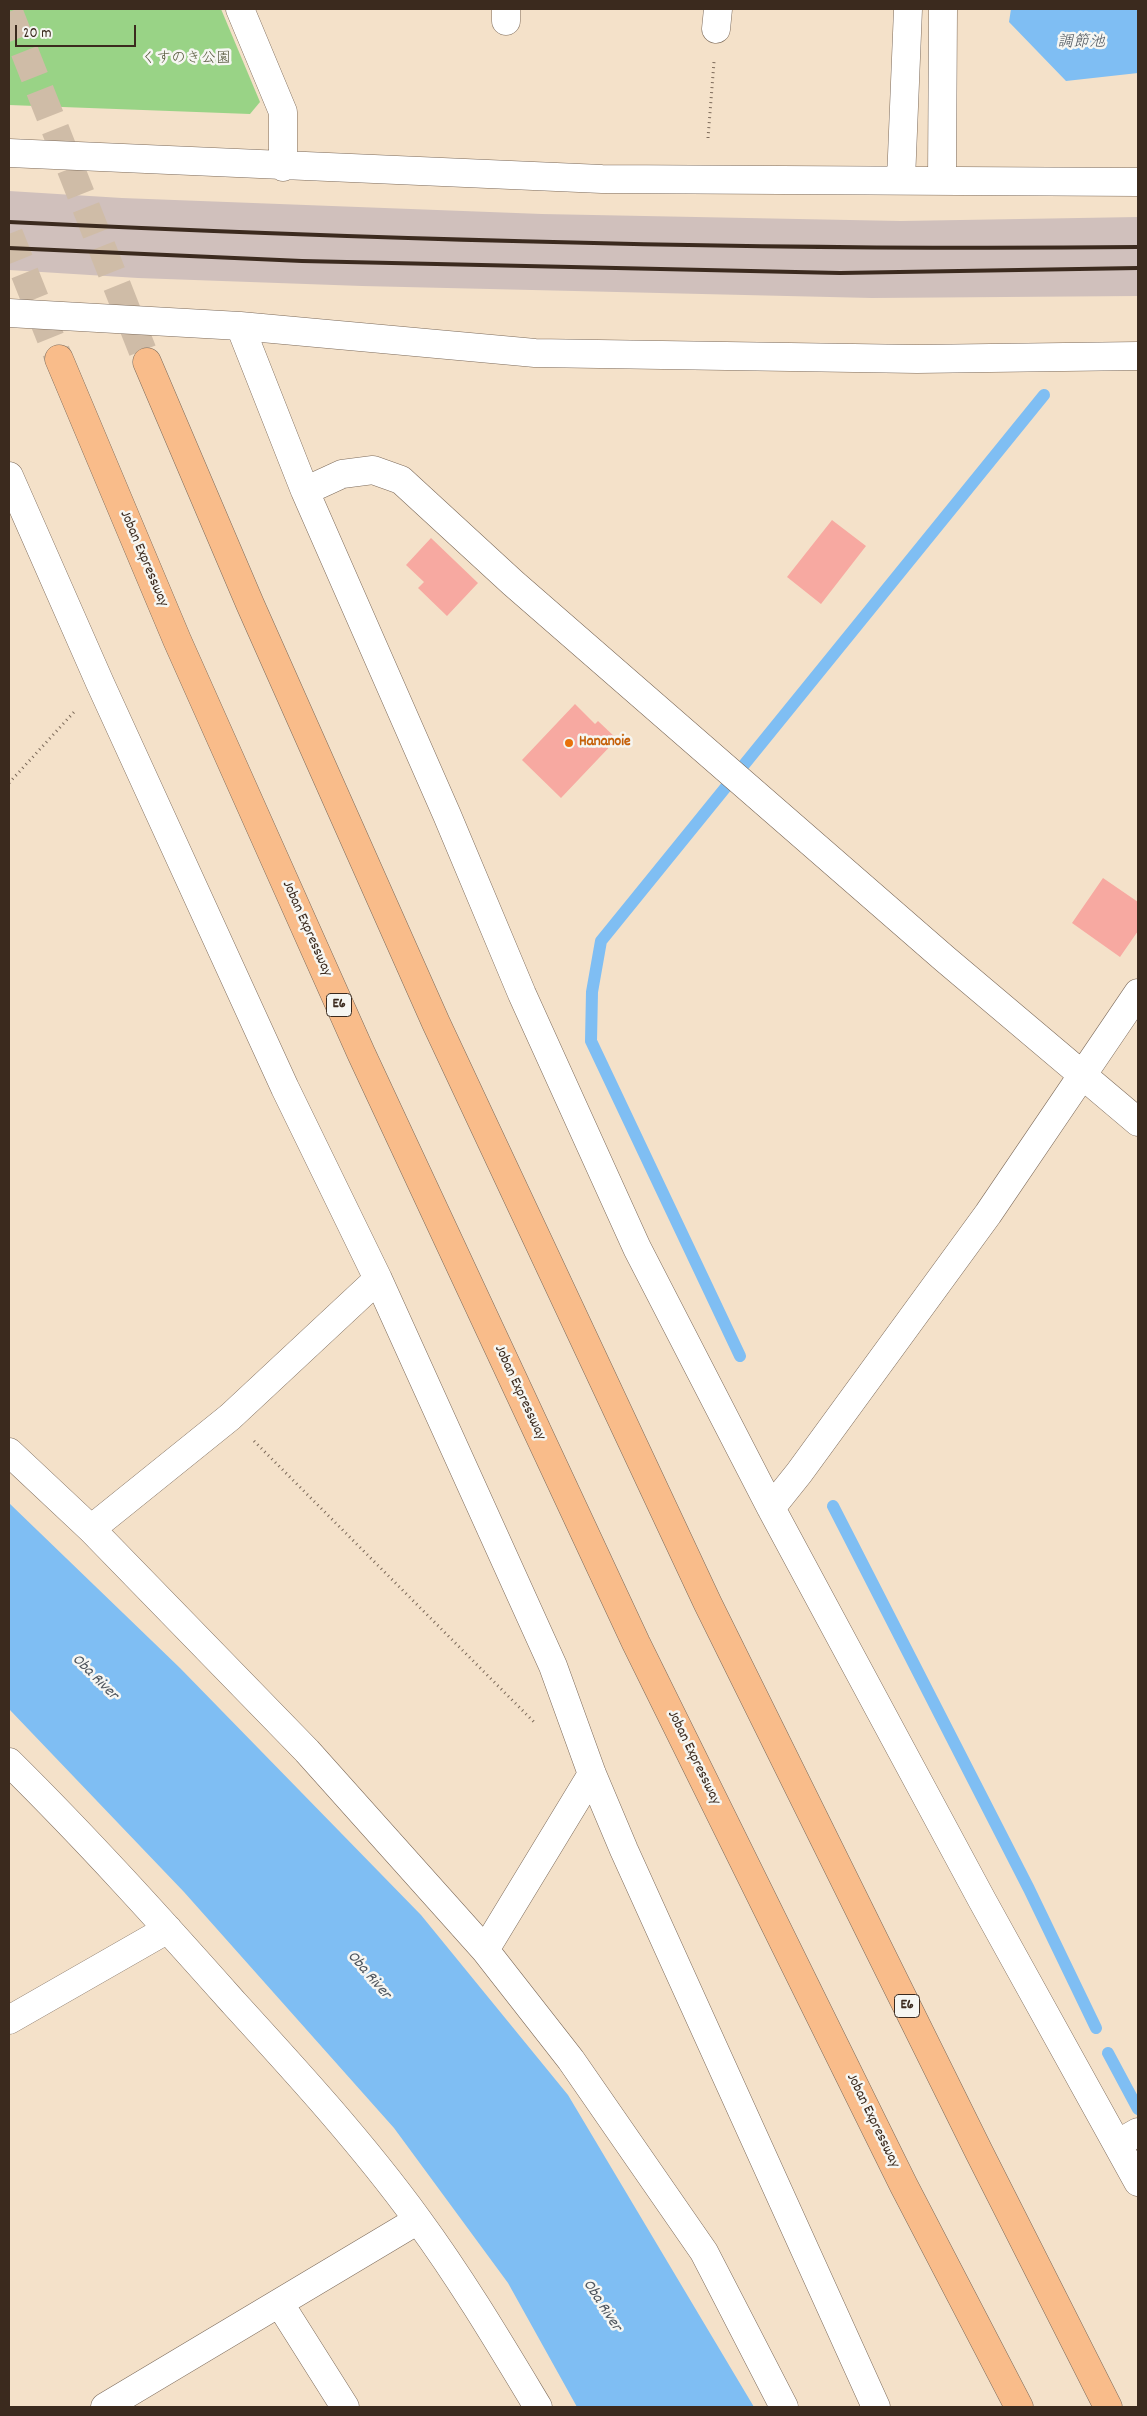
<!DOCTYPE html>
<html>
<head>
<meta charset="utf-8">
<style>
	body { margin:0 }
	#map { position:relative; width:1147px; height:2416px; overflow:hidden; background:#f4e1c9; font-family:Dekko,sans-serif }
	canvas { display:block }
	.frame { position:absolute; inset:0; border:10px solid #3b2a1e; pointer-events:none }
	.scale { position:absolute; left:15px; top:25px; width:121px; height:22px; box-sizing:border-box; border:2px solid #3b2a1e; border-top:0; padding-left:6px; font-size:15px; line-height:18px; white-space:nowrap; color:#3b2a1e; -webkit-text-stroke:4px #f6f6f2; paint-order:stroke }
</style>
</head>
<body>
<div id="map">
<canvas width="1147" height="2416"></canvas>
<div class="frame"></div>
<div class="scale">20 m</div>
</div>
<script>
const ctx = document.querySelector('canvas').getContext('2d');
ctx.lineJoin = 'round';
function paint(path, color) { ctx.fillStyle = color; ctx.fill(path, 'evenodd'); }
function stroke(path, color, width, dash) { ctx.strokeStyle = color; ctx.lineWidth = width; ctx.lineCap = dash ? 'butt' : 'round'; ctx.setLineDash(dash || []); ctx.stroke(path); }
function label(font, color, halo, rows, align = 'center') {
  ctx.font = font + ' Dekko,"Klee One",sans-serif'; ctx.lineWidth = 5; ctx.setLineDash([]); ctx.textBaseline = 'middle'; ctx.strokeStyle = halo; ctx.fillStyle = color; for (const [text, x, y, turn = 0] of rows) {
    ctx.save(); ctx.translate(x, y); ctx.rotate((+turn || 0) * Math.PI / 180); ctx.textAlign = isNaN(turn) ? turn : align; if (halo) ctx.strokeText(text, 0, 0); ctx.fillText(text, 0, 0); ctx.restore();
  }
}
paint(new Path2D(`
	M 9,191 L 122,198 L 542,214 L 901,221 L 1138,217 L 1138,296 L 872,298 L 362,286 L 138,278 L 9,270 Z`), '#d0c0bc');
paint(new Path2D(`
	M 9,9 L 221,9 L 260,102 L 250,114 L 9,105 Z`), '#99d386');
paint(new Path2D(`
	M 1011,9 L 1138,9 L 1138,73 L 1066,81 L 1009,22 Z
	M 9,1503 L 180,1668 L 421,1915 L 568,2095 L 754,2407 L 577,2407 L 508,2283 L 394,2128 L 184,1892 L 9,1709 Z`), '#7fbef3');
stroke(new Path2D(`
	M 740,1356 L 591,1041 L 592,992 L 601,941 L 1044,395
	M 833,1506 L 1029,1889 L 1096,2028
	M 1108,2053 L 1138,2109`), '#7fbef3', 12);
paint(new Path2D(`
	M 832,520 L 866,546 L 821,604 L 787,577 Z
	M 431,538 L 478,583 L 447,616 L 418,588 L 424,582 L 406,565 Z
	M 575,704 L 595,724 L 598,721 L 617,739 L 561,798 L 522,760 Z
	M 1103,878 L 1138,902 L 1138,931 L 1120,957 L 1072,923 Z`), '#f7a9a1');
stroke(new Path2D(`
	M 9,12 L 147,362
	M 9,234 L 59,359`), '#cfbca7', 28, [28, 14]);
const minor = new Path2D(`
	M 240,9 L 283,112 L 283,167
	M 506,21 L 506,9
	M 716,29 L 718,9
	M 9,153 L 602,179 L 1138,182
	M 901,180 L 908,9
	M 942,180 L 943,9
	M 9,313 L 240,326 L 535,353 L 917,359 L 1138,356
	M 240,326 L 305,491 L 447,815 L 522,994 L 637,1248 L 771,1508 L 982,1900 L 1138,2182
	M 9,476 L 100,683 L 285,1088 L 378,1279 L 553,1666 L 592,1774 L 624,1850 L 876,2407
	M 305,491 L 342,474 L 373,470 L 401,480 L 513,583 L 945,959 L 1138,1122
	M 9,1452 L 91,1529 L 307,1751 L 485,1950 L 571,2060 L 704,2252 L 784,2407
	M 771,1508 L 799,1473 L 988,1214 L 1138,993
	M 91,1529 L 230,1417 L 378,1279
	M 9,1762 C 87,1839 160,1920 233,2002 C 297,2072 362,2143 418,2220 C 462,2280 500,2344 538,2407
	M 485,1950 L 592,1774
	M 9,2020 L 168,1929
	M 1117,2144 L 1138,2132
	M 280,2304 L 345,2407
	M 105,2407 L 418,2220`);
const highway = new Path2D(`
	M 59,359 L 177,640 L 361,1053 L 636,1643 L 904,2186 L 1019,2407
	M 147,362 L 250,604 L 436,1023 L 708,1604 L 979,2152 L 1108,2407`);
stroke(minor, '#7c6a5a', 29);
stroke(highway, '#7c6a5a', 29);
stroke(new Path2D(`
	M 708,138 L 714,62
	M 9,783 L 74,712
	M 254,1441 L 535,1723`), '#7c6a5a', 3, [1, 4]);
stroke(minor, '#fff', 28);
stroke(highway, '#f9bc8a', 28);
stroke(new Path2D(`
	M 9,222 C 385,240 761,251 1138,247
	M 9,248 L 302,261 L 840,273 L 1138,268`), '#3b2a1e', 4);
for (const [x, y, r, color] of [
	[569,743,5,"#e8710a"]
]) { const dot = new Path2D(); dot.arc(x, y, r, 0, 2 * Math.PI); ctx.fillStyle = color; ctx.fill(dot); stroke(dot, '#f6f6f2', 2); }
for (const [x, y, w] of [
	[339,1005,25],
	[907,2006,25]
]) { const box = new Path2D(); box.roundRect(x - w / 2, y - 11.5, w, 23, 4); ctx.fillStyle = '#f6f6f2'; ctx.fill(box); stroke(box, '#3b2a1e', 1); }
label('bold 14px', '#3b2a1e', null, [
	["E6",339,1005],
	["E6",907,2006]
]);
label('15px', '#525438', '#f6f6f2', [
	["くすのき公園",186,60]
]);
label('15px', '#3b2a1e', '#f6f6f2', [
	["Joban Expressway",143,559,67],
	["Joban Expressway",306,929,66],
	["Joban Expressway",519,1393,65],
	["Joban Expressway",693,1758,64],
	["Joban Expressway",872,2121,64]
]);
label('bold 15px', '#c56008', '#f6f6f2', [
	["Hananoie",579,743]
], 'left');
label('italic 16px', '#4f565e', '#f6f6f2', [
	["調節池",1081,44],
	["Oba River",94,1678,45],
	["Oba River",368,1976,49],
	["Oba River",601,2306,57]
]);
</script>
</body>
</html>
